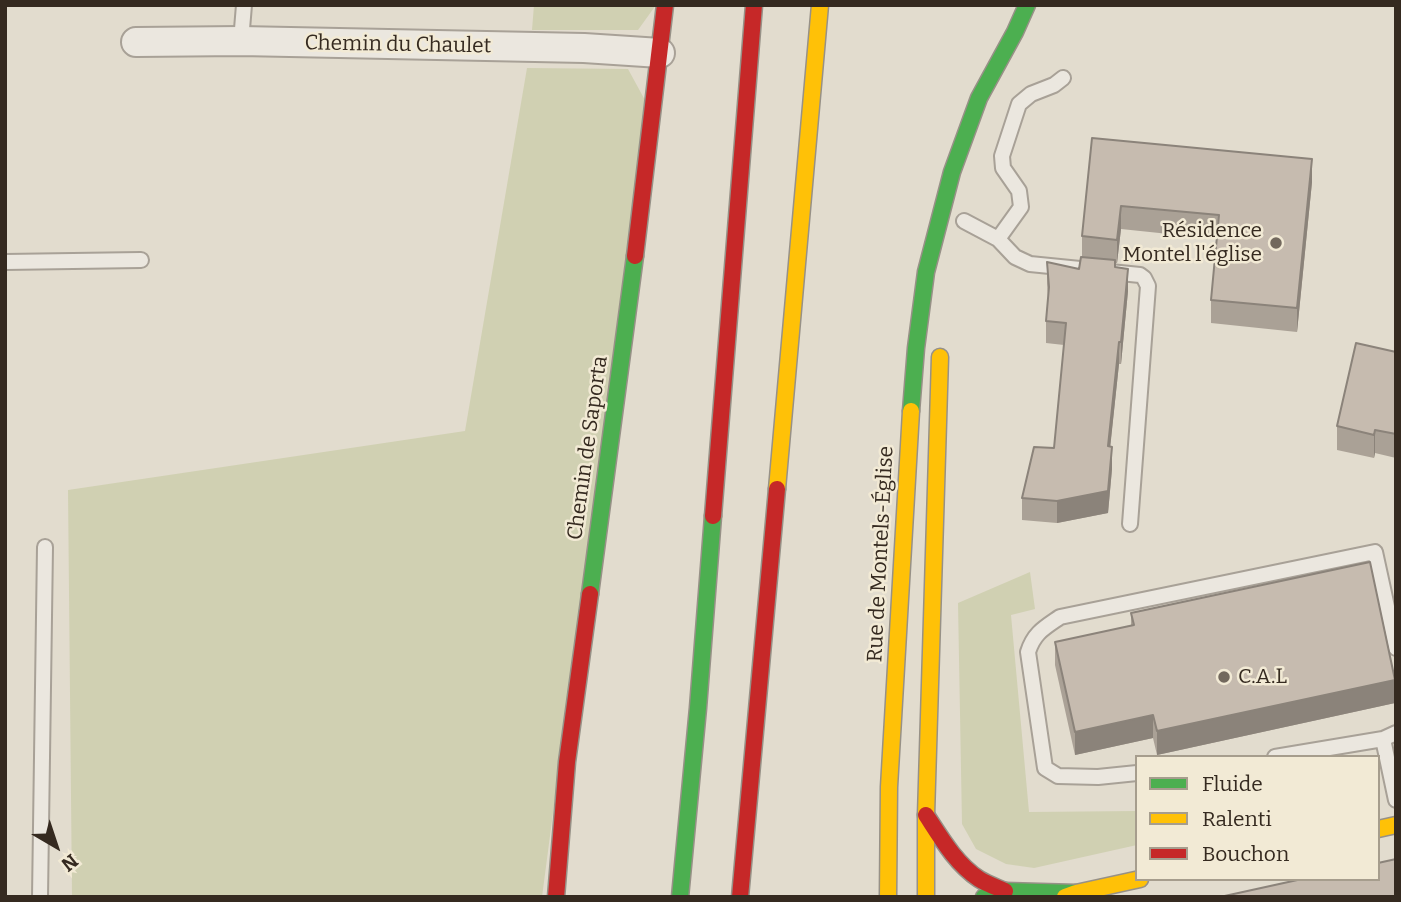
<!DOCTYPE html>
<html>
<head>
<meta charset="utf-8">
<style>
	body { margin:0 }
	#map { position:relative; width:1401px; height:902px; overflow:hidden; background:#e2dcce; font-family:Bitter,serif }
	canvas { display:block }
	.frame { position:absolute; inset:0; border:7px solid #352a20; pointer-events:none }
	.legend { position:absolute; left:1135px; top:755px; width:245px; height:126px; box-sizing:border-box; background:#f2ead5; border:2px solid #a69d8d; margin:0; padding:9px 12px; list-style:none; font-size:21px; color:#352a20 }
	.legend li { display:flex; align-items:center; gap:14px; height:35px }
	.legend b { width:35px; border:2px solid #a69d8d }
	.north { position:absolute; left:21px; top:811px; width:70px; height:70px; -webkit-text-stroke:5px #f2ead5; paint-order:stroke; rotate:141deg; font-size:19px; font-weight:700; line-height:28px; text-align:center; color:#352a20 }
	.north::after { content:''; display:block; margin:auto; width:24px; height:32px; background:#352a20; clip-path:polygon(50% 0,100% 100%,50% 72%,0 100%) }
</style>
</head>
<body>
<div id="map">
<canvas width="1401" height="902"></canvas>
<div class="frame"></div>
<ul class="legend">
<li><b style="height:9px;background:#4caf50"></b>Fluide</li>
<li><b style="height:9px;background:#ffc107"></b>Ralenti</li>
<li><b style="height:9px;background:#c62828"></b>Bouchon</li>
</ul>
<div class="north">N</div>
</div>
<script>
const ctx = document.querySelector('canvas').getContext('2d');
ctx.lineJoin = 'round';
function paint(path, color) { ctx.fillStyle = color; ctx.fill(path, 'evenodd'); }
function stroke(path, color, width, dash) { ctx.strokeStyle = color; ctx.lineWidth = width; ctx.lineCap = dash ? 'butt' : 'round'; ctx.setLineDash(dash || []); ctx.stroke(path); }
function label(font, color, halo, rows, align = 'center') {
  ctx.font = font + ' Bitter,serif'; ctx.lineWidth = 5; ctx.setLineDash([]); ctx.textBaseline = 'middle'; ctx.strokeStyle = halo; ctx.fillStyle = color; for (const [text, x, y, turn = 0] of rows) {
    ctx.save(); ctx.translate(x, y); ctx.rotate((+turn || 0) * Math.PI / 180); ctx.textAlign = isNaN(turn) ? turn : align; if (halo) ctx.strokeText(text, 0, 0); ctx.fillText(text, 0, 0); ctx.restore();
  }
}
paint(new Path2D(`
	M 534,5 L 656,5 L 638,30 L 532,30 Z
	M 527,68 L 628,69 L 646,102 L 542,897 L 72,897 L 68,490 L 465,431 Z
	M 1030,572 L 1035,609 L 1011,615 L 1029,812 L 1137,811 L 1137,845 L 1034,868 L 1006,864 L 976,849 L 962,824 L 958,603 Z`), '#d0d0b2');
const lane = new Path2D(`
	M 241,41 L 244,5
	M 964,221 L 998,239 L 1015,257 L 1030,264 L 1140,275 L 1144,278 L 1148,286 L 1130,524
	M 998,239 L 1021,207 L 1019,191 L 1003,168 L 1002,156 L 1019,104 L 1031,94 L 1054,85 L 1063,78
	M 5,262 L 141,260
	M 1383,739 L 1396,800
	M 1275,757 L 1383,739 L 1396,733
	M 1137,773 L 1098,777 L 1058,776 L 1045,768 L 1028,652 C 1034,633 1044,628 1060,617 L 1375,552 L 1396,648
	M 40,897 L 45,547`);
const street = new Path2D(`
	M 136,42 L 241,41 L 584,48 L 660,53`);
const fast = new Path2D(`
	M 911,411 L 916,348 L 926,272 L 952,172 L 979,98 L 1015,32 L 1027,5
	M 590,594 L 635,256
	M 680,897 L 698,708 L 713,516
	M 984,897 L 1005,891 L 1076,893`);
const slow = new Path2D(`
	M 777,489 L 820,5
	M 1378,829 L 1396,825
	M 888,897 L 889,787 L 911,411
	M 926,897 L 926,815 L 940,357
	M 1065,897 L 1076,893 L 1140,879`);
const jam = new Path2D(`
	M 635,256 L 665,5
	M 713,516 L 754,5
	M 926,815 C 941,838 956,864 979,879 C 987,884 996,887 1005,891
	M 556,897 L 567,762 L 590,594
	M 740,897 L 777,489`);
stroke(lane, '#a8a197', 18);
stroke(street, '#a8a197', 32);
stroke(fast, '#979187', 19);
stroke(slow, '#979187', 19);
stroke(jam, '#979187', 19);
stroke(lane, '#ebe7df', 14);
stroke(street, '#ebe7df', 28);
stroke(fast, '#4caf50', 16);
stroke(slow, '#ffc107', 16);
stroke(jam, '#c62828', 16);
paint(new Path2D(`
	M 1092,138 L 1312,182 L 1297,332 L 1211,323 L 1211,300 L 1217,239 L 1121,229 L 1117,263 L 1115,263 L 1115,267 L 1128,291 L 1121,364 L 1119,364 L 1110,447 L 1112,469 L 1108,513 L 1057,523 L 1022,520 L 1022,498 L 1054,448 L 1064,345 L 1046,343 L 1046,321 L 1048,298 L 1047,284 L 1047,262 L 1079,269 L 1082,257 L 1082,236 Z
	M 1396,352 L 1396,458 L 1375,453 L 1374,458 L 1337,450 L 1337,426 Z
	M 1131,613 L 1395,703 L 1157,755 L 1153,738 L 1075,755 L 1055,665 L 1055,642 L 1131,626 Z`), '#aaa196');
paint(new Path2D(`
	M 1312,159 L 1312,182 L 1297,332 L 1297,308 Z
	M 1121,206 L 1121,229 L 1117,263 L 1117,240 Z
	M 1128,269 L 1128,291 L 1121,364 L 1121,342 Z
	M 1119,342 L 1119,364 L 1108,468 L 1108,446 Z
	M 1375,430 L 1375,453 L 1374,458 L 1374,435 Z
	M 1112,447 L 1112,469 L 1108,513 L 1057,523 L 1057,501 Z
	M 1395,680 L 1395,703 L 1157,755 L 1157,731 Z
	M 1153,715 L 1153,738 L 1075,755 L 1075,732 Z`), '#8b837a');
const building = new Path2D(`
	M 1092,138 L 1312,159 L 1297,308 L 1211,300 L 1219,215 L 1121,206 L 1117,240 L 1082,236 Z
	M 1081,257 L 1115,260 L 1115,267 L 1128,269 L 1121,342 L 1119,342 L 1108,446 L 1112,447 L 1108,491 L 1057,501 L 1022,498 L 1034,447 L 1054,448 L 1066,323 L 1046,321 L 1049,287 L 1047,262 L 1079,269 Z
	M 1356,343 L 1396,352 L 1396,434 L 1375,430 L 1374,435 L 1337,426 Z
	M 1370,562 L 1395,680 L 1157,731 L 1153,715 L 1075,732 L 1055,642 L 1134,625 L 1131,613 Z
	M 1396,859 L 1396,897 L 1220,897 L 1302,879 L 1378,879 L 1378,863 Z`);
paint(building, '#c6bbaf');
stroke(building, '#8b837a', 2);
for (const [x, y, r, color] of [
	[1276,243,7,"#72685d"],
	[1224,677,7,"#72685d"]
]) { const dot = new Path2D(); dot.arc(x, y, r, 0, 2 * Math.PI); ctx.fillStyle = color; ctx.fill(dot); stroke(dot, '#f2ead5', 2.5); }
label('21px', '#352a20', '#f2ead5', [
	["Chemin du Chaulet",398,45,1],
	["Chemin de Saporta",588,448,-82],
	["Rue de Montels-Église",881,554,-87]
]);
label('21px', '#352a20', '#f2ead5', [
	["Résidence",1262,231],
	["Montel l'église",1262,255],
	["C.A.L",1238,677,"left"]
], 'right');
</script>
</body>
</html>
